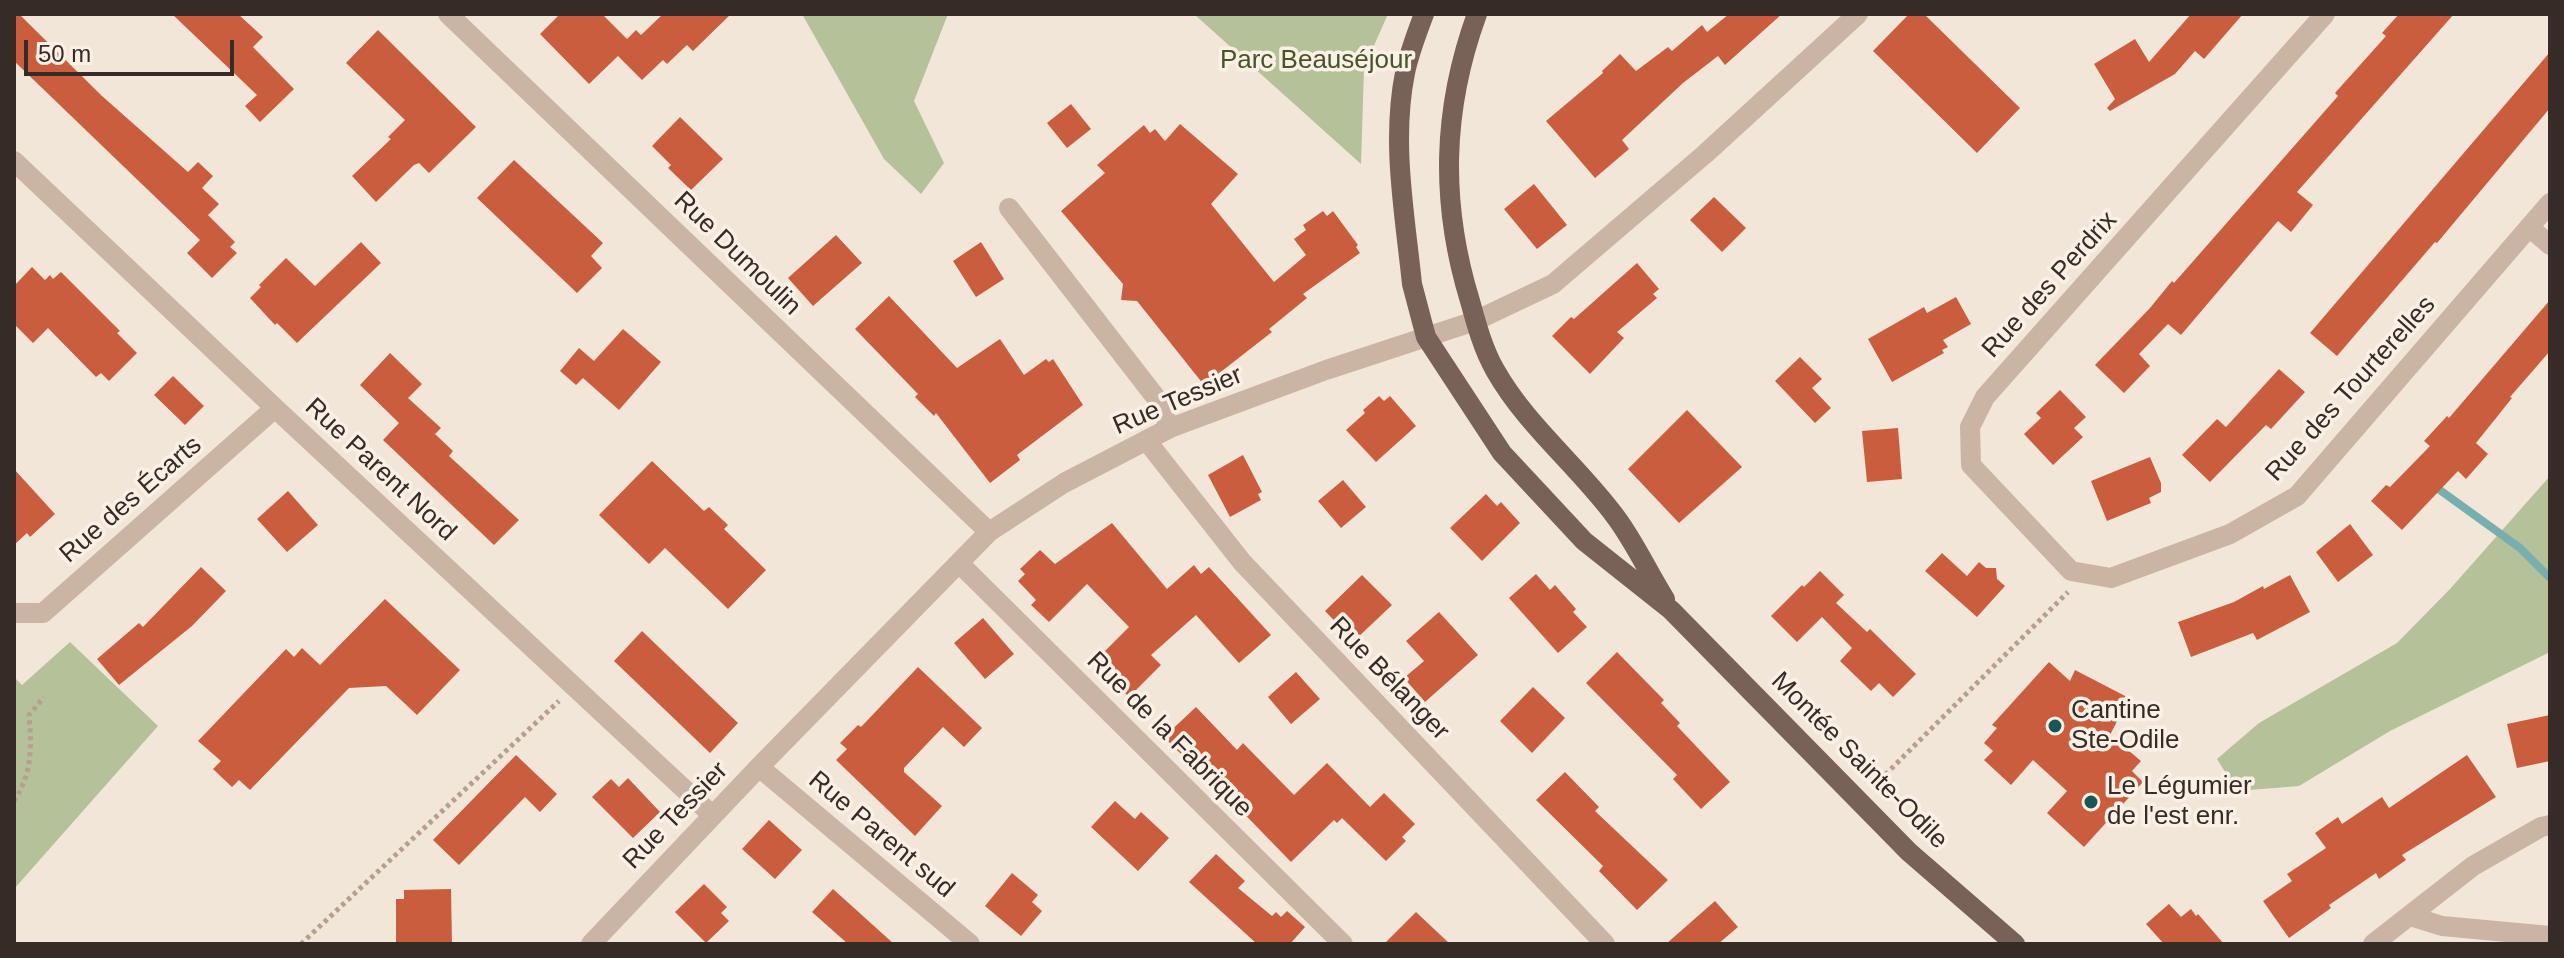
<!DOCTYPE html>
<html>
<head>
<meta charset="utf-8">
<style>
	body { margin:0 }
	#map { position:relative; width:2564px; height:958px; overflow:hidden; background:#f2e6d9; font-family:Helvetica,sans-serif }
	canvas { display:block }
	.frame { position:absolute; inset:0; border:16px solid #362b26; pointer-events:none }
	.scale { position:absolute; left:24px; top:40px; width:210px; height:36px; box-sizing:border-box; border:4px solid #362b26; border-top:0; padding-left:10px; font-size:24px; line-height:28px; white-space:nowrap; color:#362b26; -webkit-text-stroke:6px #faf0e5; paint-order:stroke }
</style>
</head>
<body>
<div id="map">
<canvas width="2564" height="958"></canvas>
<div class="frame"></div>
<div class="scale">50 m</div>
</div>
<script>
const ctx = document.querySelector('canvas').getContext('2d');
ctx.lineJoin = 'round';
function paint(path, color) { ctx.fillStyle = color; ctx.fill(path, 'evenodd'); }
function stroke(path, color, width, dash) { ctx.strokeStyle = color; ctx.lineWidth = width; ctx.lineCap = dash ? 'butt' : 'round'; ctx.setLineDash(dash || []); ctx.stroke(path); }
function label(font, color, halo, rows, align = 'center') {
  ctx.font = font + ' Helvetica,sans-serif'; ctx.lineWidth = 7; ctx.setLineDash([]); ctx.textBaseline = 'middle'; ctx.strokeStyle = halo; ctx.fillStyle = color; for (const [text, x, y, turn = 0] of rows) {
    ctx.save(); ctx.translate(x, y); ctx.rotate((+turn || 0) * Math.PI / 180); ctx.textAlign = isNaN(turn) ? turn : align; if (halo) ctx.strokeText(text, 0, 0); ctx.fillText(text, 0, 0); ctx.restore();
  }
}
paint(new Path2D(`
	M 802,14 L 948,14 L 914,101 L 944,163 L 921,194 L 884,159 Z
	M 1194,14 L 1388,14 L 1364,68 L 1361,164 Z
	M 2550,476 L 2550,652 L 2390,731 L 2299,786 L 2237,791 L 2217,759 L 2259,723 L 2397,643 L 2450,589 Z
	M 70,642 L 158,726 L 14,889 L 14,677 L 22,685 Z`), '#b5c198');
stroke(new Path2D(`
	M 2437,488 L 2520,548 L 2550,578`), '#77afb0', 8);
paint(new Path2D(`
	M 14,14 L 19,14 L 102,96 L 188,172 L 198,162 L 213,176 L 202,188 L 219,204 L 208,215 L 235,242 L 230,247 L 237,253 L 212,278 L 187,253 L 200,240 L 14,61 Z
	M 172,14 L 238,14 L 263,37 L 253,47 L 294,89 L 260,122 L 245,106 L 257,95 Z
	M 560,14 L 602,14 L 627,39 L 636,30 L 641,35 L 663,14 L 731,14 L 693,51 L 687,45 L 667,64 L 663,60 L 642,80 L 618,56 L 589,84 L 540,34 Z
	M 1729,14 L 1782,14 L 1725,65 L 1718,56 L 1683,83 L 1622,140 L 1629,149 L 1595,178 L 1546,121 L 1603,73 L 1602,71 L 1620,54 L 1636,71 L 1668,47 L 1672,51 L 1702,25 L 1707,32 Z
	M 1909,14 L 1924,14 L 2020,108 L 1977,153 L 1873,51 Z
	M 2191,14 L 2243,14 L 2204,59 L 2195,51 L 2175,74 L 2110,111 L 2107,108 L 2115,99 L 2094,64 L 2135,39 L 2149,62 Z
	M 2399,14 L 2454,14 L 2297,192 L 2313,205 L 2291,232 L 2278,221 L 2181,335 L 2168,324 L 2139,354 L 2150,366 L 2124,393 L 2095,365 L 2150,308 L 2172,281 L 2174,283 L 2338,96 L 2335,93 L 2386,36 L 2382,33 Z
	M 378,30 L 476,127 L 429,173 L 419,163 L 414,165 L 376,202 L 352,176 L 391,139 L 388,137 L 405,120 L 346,63 Z
	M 2550,52 L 2550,108 L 2437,243 L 2435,242 L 2337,356 L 2310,333 Z
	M 1071,104 L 1091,129 L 1067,148 L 1047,123 Z
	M 680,117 L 723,159 L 691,190 L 668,168 L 671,165 L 652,146 Z
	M 1180,124 L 1238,174 L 1211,204 L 1274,282 L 1306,255 L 1294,239 L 1306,230 L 1303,225 L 1323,211 L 1327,216 L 1333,211 L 1358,245 L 1356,247 L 1360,253 L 1303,294 L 1307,298 L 1269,329 L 1272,332 L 1204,385 L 1137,301 L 1121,300 L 1123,284 L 1061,211 L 1105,173 L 1097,165 L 1144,125 L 1150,133 L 1155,129 L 1165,141 Z
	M 514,160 L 603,243 L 591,256 L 602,268 L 577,293 L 477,198 Z
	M 1534,184 L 1567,225 L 1537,249 L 1504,209 Z
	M 1714,197 L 1746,228 L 1722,252 L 1690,220 Z
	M 836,235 L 862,263 L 813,306 L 788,278 Z
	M 361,242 L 381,263 L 297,343 L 277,323 L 275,325 L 250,298 L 261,287 L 259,285 L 286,258 L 315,286 Z
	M 981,242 L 1004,279 L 976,297 L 953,261 Z
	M 1637,263 L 1659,289 L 1653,294 L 1657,298 L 1617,332 L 1624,338 L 1590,374 L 1552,336 L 1571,317 L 1574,319 Z
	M 32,267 L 45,280 L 50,275 L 53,279 L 61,272 L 120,331 L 117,333 L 137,353 L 109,381 L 101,373 L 96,377 L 48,328 L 33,343 L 14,324 L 14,286 Z
	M 889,296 L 957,368 L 1000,339 L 1024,375 L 1046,359 L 1049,362 L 1053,359 L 1083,405 L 1017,455 L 1020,460 L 990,483 L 936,413 L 934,416 L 915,397 L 918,394 L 855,329 Z
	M 1956,297 L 1971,324 L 1943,340 L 1948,347 L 1942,350 L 1944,353 L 1892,382 L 1868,339 L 1924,307 L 1927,313 Z
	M 2550,300 L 2550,351 L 2510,397 L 2512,398 L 2476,443 L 2488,454 L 2466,479 L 2458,471 L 2402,530 L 2371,501 L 2386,485 L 2390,487 L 2430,446 L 2424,441 L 2447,416 L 2449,418 Z
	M 623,329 L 661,362 L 619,410 L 583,378 L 576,385 L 560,371 L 579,348 L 594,361 Z
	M 390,353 L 422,384 L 408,398 L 441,428 L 435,434 L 453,451 L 449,456 L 519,520 L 494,545 L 383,440 L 399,423 L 360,385 Z
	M 1800,357 L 1822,379 L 1812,388 L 1831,408 L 1815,423 L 1775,381 Z
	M 2279,369 L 2305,392 L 2271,429 L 2266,425 L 2210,482 L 2182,455 L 2217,419 L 2226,427 Z
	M 173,376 L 204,406 L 185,425 L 154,395 Z
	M 2060,390 L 2086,417 L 2074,428 L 2083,437 L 2053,465 L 2024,434 L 2041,418 L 2036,413 Z
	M 1379,396 L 1384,401 L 1390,396 L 1416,426 L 1376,462 L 1346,430 L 1365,413 L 1363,410 Z
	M 1687,410 L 1742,467 L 1679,523 L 1628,469 Z
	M 1898,428 L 1902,479 L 1867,482 L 1862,431 Z
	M 1243,455 L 1262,492 L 1258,494 L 1261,500 L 1230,517 L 1208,475 Z
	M 2150,457 L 2161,483 L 2161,492 L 2149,498 L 2151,503 L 2107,521 L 2091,481 Z
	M 652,461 L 704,511 L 709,507 L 728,525 L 724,529 L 766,570 L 728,609 L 665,548 L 649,564 L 599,515 Z
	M 14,469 L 55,514 L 30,537 L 27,533 L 14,545 Z
	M 1343,480 L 1366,507 L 1341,528 L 1318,501 Z
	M 288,491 L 318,525 L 287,552 L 257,519 Z
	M 1486,494 L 1497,506 L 1501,502 L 1520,523 L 1482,561 L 1450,528 Z
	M 1112,523 L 1167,589 L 1194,565 L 1201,574 L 1209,567 L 1271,635 L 1239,663 L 1196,615 L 1151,655 L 1161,665 L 1129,697 L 1094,662 L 1129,627 L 1087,584 L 1049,622 L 1031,605 L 1036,600 L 1018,581 L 1025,574 L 1020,569 L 1040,550 L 1055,564 Z
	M 2350,524 L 2373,555 L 2338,582 L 2316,552 Z
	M 1942,553 L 1967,576 L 1979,562 L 1986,568 L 1996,568 L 1997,579 L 2005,586 L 1977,617 L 1925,571 Z
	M 201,567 L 226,591 L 192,626 L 119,685 L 97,659 L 139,623 L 143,627 Z
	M 1820,571 L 1844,595 L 1836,603 L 1867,632 L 1870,629 L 1916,674 L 1893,697 L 1879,683 L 1871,691 L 1840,661 L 1852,648 L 1822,617 L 1797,642 L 1771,616 L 1802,585 L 1804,587 Z
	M 1536,574 L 1550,590 L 1555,585 L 1576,609 L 1573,612 L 1587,627 L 1558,653 L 1509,598 Z
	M 1362,575 L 1392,605 L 1354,641 L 1325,611 Z
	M 2290,575 L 2310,612 L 2257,640 L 2253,633 L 2191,657 L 2178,622 L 2234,602 L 2263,586 L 2264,589 Z
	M 385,599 L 460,670 L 417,715 L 386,686 L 349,688 L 250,790 L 239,780 L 232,787 L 213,769 L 221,761 L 198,741 L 286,649 L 294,657 L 302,648 L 320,665 Z
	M 1439,612 L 1478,655 L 1425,702 L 1404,678 L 1424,661 L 1406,641 Z
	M 983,618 L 1014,654 L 985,679 L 954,643 Z
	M 642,631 L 738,723 L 710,753 L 614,661 Z
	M 1617,652 L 1664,700 L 1661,703 L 1680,723 L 1677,726 L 1730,782 L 1701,809 L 1673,779 L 1677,775 L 1586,683 Z
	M 2049,662 L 2070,681 L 2075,670 L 2129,698 L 2110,735 L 2141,761 L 2132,771 L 2143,782 L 2084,847 L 2047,813 L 2067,791 L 2033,760 L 2011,785 L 1984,760 L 1993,751 L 1984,743 L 1997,728 L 1992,725 Z
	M 918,667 L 982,728 L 964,747 L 943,727 L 904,768 L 904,772 L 942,806 L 915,836 L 836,760 L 847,749 L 840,743 L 858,725 L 861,727 Z
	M 1296,672 L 1320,699 L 1291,724 L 1268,697 Z
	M 1533,687 L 1565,718 L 1532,753 L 1500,721 Z
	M 1196,707 L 1237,750 L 1243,743 L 1294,795 L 1327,763 L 1370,807 L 1384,793 L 1415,824 L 1402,837 L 1406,841 L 1386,861 L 1342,818 L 1337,823 L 1334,820 L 1291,862 L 1192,760 L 1189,762 L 1164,737 Z
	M 2550,715 L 2550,761 L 2517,768 L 2507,724 Z
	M 516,755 L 557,794 L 540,812 L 525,797 L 459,865 L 433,840 Z
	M 2467,755 L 2496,797 L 2402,855 L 2406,860 L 2379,879 L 2376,873 L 2329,905 L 2331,908 L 2289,938 L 2263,901 L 2292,881 L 2287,874 L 2326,848 L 2315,833 L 2338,817 L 2342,824 L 2382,797 L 2389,808 Z
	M 1565,772 L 1599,807 L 1595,811 L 1668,880 L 1637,910 L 1599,871 L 1603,866 L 1536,800 Z
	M 628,778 L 660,812 L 633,838 L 592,797 L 611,779 L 619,787 Z
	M 1115,801 L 1135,819 L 1141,812 L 1169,838 L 1138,871 L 1091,827 Z
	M 769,820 L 802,850 L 775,879 L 742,849 Z
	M 1216,854 L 1245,881 L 1238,888 L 1272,916 L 1276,912 L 1281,917 L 1287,911 L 1305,927 L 1290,944 L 1257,944 L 1189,882 Z
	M 1012,873 L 1038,895 L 1032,902 L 1042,911 L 1021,936 L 985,906 Z
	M 704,884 L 727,907 L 721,913 L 729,921 L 706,943 L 675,912 Z
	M 451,889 L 452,944 L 396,944 L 396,899 L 404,899 L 404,890 Z
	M 833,889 L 894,944 L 848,944 L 812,912 Z
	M 1715,901 L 1738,927 L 1718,944 L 1666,944 Z
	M 2169,904 L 2181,917 L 2191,909 L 2196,916 L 2198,914 L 2224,944 L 2164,944 L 2146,924 Z
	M 1416,912 L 1450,944 L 1384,944 Z`), '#ca5d3e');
stroke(new Path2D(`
	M 1874,786 L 2068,592
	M 14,801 C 32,774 32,747 29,715 L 44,697
	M 301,944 L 559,701`), '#b69f8e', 5, [4, 4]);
stroke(new Path2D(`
	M 448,14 L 989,532
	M 2325,14 L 1985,397 L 1970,427 L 1971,465 L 2071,571 L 2111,578 L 2230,534 L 2297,496 L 2550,203
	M 14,161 L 275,408 L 712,815
	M 1009,208 L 1157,399 L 1170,428
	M 2529,227 L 2550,245
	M 1146,440 L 1242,562 L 1605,944
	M 959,563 L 1343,944
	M 14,613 L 43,613 L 275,408
	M 759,767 L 970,944
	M 2410,916 L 2442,926 L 2550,936
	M 591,944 L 759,767 L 989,532 L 1064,483 L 1170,428 L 1326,370 L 1475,321 L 1553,284 L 1705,154 L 1858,14
	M 2373,944 L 2473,866 L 2541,827 L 2550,825`), '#cab5a4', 20);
stroke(new Path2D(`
	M 1424,14 C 1417,33 1409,53 1405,73 C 1391,142 1405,215 1412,284 L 1426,337 L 1502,453 L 1584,541 L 1671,610 L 1909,852 L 2015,944
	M 1477,14 C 1442,110 1440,203 1470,301 C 1476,323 1483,349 1495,370 C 1526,425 1577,465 1615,516 C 1634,541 1648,572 1665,599`), '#786157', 20);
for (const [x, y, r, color] of [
	[2055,726,8,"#1a5658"],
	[2091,802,8,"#1a5658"]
]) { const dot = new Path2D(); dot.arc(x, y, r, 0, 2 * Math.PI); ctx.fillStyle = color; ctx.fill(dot); stroke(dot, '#faf0e5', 3); }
label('26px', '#465529', '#faf0e5', [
	["Parc Beauséjour",1316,61]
]);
label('26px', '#362b26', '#faf0e5', [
	["Rue Dumoulin",737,254,44],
	["Rue des Perdrix",2050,285,-48],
	["Rue des Tourterelles",2351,389,-48],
	["Rue Tessier",1178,401,-23],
	["Rue Parent Nord",380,470,43],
	["Rue des Écarts",131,500,-41],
	["Rue Bélanger",1389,679,46],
	["Rue de la Fabrique",1169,735,45],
	["Montée Sainte-Odile",1859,761,45],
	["Rue Tessier",676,816,-46],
	["Rue Parent sud",881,835,40]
]);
label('26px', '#362b26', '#faf0e5', [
	["Cantine",2071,711],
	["Ste-Odile",2071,741],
	["Le Légumier",2107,787],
	["de l'est enr.",2107,817]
], 'left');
</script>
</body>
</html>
